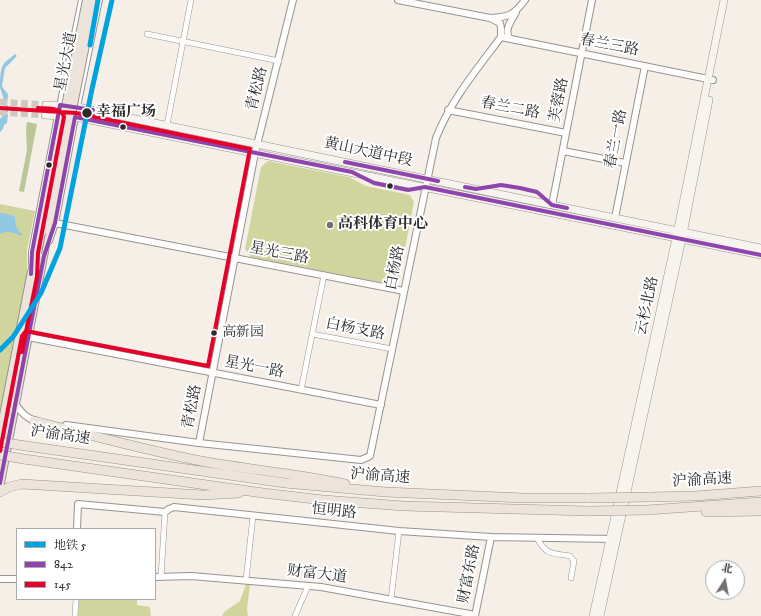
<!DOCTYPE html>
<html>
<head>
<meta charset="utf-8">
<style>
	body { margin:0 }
	#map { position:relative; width:761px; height:616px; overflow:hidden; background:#f5efe8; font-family:"IM FELL DW Pica","Noto Serif SC",serif }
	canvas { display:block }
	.legend { position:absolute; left:16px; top:528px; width:140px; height:72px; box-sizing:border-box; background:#fff; border:1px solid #aaa; margin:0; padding:5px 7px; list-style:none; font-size:12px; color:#2b2b2b }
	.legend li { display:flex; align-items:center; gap:8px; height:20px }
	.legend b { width:20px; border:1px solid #aaa }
	.north { position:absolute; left:705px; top:560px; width:40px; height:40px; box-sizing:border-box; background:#fff; border:1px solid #aaa; border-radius:50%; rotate:11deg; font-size:11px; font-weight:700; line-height:16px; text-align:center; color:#2b2b2b }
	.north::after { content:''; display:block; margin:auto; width:14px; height:18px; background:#72706d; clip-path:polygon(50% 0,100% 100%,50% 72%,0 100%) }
</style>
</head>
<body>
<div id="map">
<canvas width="761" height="616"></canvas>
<ul class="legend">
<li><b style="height:5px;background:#00a3e0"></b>地铁 5</li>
<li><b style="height:5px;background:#8e44ad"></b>842</li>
<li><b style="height:5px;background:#e4002b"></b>145</li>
</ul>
<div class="north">北</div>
</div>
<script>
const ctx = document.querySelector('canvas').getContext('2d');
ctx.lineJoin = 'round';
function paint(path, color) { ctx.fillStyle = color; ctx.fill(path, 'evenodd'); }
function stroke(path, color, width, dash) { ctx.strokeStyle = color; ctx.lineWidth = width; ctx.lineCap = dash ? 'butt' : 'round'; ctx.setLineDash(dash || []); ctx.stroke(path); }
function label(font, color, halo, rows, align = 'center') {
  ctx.font = font + ' "IM FELL DW Pica","Noto Serif SC",serif'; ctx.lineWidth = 4; ctx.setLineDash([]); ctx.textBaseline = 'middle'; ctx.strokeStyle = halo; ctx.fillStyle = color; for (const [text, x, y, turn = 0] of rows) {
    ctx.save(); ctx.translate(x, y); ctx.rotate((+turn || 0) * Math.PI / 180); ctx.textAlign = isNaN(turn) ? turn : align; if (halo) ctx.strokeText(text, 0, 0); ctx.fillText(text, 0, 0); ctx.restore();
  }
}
paint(new Path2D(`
	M 268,161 L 349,177 L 366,186 L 410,195 L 414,202 L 399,280 L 394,285 L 251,257 L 245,249 L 261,167 Z
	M 0,204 L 35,211 L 27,250 L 27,278 L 0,419 Z
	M 246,584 L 250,584 L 247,609 L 248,616 L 222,616 L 224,612 L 240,601 Z
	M 79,599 L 137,599 L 137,605 L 150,607 L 151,616 L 78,616 Z`), '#d0d49d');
paint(new Path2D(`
	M 27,122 L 37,124 L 24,192 L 19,191 L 27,150 L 26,129 Z`), '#bbc698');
paint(new Path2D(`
	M 15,54 L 17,56 L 5,68 L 2,86 L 3,88 L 8,94 L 7,105 L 10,108 L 7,113 L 8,115 L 7,123 L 4,125 L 3,129 L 0,132 L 0,119 C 12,109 2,98 0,87 C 0,81 0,70 3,65 C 6,60 11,58 15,54 Z
	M 0,213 L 8,214 L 15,217 C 15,225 16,229 22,234 L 22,236 C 13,233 9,230 0,234 Z`), '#90c7e2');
stroke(new Path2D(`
	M 0,102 L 46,105
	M 0,112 L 45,115`), '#cdc8c2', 7, [7, 3.5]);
const minor = new Path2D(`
	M 147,34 L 279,61
	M 167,125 L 191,0
	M 312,334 L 392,349
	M 301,390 L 324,275
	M 537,538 C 546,555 552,553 570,556 L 574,561 L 571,578
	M 161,577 L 165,512
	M 246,580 L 253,516
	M 391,600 L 399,531
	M 75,616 L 76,599
	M 295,616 L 308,586`);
const tertiary = new Path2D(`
	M 398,0 L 490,18
	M 501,37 L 713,80
	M 509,38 C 504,29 512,20 516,12
	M 448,110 L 566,133
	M 563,151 L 625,163
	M 552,205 L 592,0
	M 615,218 L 645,66
	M 55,223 L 404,291
	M 49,241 L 55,223 L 75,117 L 99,0
	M 32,263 L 32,252 L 58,116 L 82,0
	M 28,337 L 381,405
	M 16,405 C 22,413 27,419 37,421
	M 66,425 L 199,443 L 361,460 L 370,456 L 436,138 C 451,100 477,69 501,37 L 501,29 L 500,23 L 490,18 C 509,17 514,15 525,0
	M 199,443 L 255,153 L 293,0
	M 77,529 L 78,504 L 165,512 L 169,509 L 174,507 L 399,531 L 491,537 L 613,539
	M 155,577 L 191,576 L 321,587 L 475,615
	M 0,579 L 17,579
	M 475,616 L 491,537`);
const secondary = new Path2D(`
	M 46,105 L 77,107 L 761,248
	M 45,115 L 75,117 L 761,255
	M 593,616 L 676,238 L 724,0
	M 600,616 L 682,239 L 709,100`);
const primary = new Path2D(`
	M 0,436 L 31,276 L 37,253
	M 0,483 L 48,230`);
const motorway = new Path2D(`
	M 34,421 C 91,435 148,451 206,462 C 253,470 299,474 345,484
	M 26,446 L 285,483 L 385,492 L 524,498 L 589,498
	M 24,459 L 263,493 L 323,500 L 404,506 L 588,511
	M 0,492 L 9,487 L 22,484 L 203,495 L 239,493
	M 649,497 L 695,496 L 761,491
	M 647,510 L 761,502
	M 706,512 L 761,511`);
stroke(minor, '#969490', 6);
stroke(tertiary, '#969490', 8);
stroke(secondary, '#969490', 8);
stroke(primary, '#969490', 10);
stroke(motorway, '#969490', 10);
stroke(minor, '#fefdfc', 5);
stroke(tertiary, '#fefdfc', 6);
stroke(secondary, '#f7f3ee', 7);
stroke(primary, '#ece4da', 8);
stroke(motorway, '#ece4da', 9);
const primaryBridge = new Path2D(`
	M 48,230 L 94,0
	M 37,253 L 87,0`);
const motorwayBridge = new Path2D(`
	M 0,442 L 26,446
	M 0,455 L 24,459
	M 589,498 L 649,497
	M 588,511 L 647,510`);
stroke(primaryBridge, '#969490', 10, []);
stroke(motorwayBridge, '#969490', 10, []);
stroke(primaryBridge, '#ece4da', 8);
stroke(motorwayBridge, '#ece4da', 9);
stroke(new Path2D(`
	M 345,162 L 438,181
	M 465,187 L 476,189 L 501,185 L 520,188 L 537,192 L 552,205 L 567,208
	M 31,274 L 32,252 L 60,105 L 93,110
	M 0,483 L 44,256 L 55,223 L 75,117 L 352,172 L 374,183 L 408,190 L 425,187 L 761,255`), '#8e44ad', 4);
stroke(new Path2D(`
	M 0,108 L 76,113 L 250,149 L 208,366 L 26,331 L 22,336 L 0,451
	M 22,352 L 37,277 L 38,253 L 64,117 C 62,107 46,109 38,108`), '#e4002b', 4);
stroke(new Path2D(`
	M 90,45 L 98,0
	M 0,350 L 13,337 L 41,293 L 60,248 L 92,89 L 112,0`), '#00a3e0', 5);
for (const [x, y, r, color] of [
	[87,113,5.5,"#2b2b2b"],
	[123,127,3.5,"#2b2b2b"],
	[49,165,3.5,"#2b2b2b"],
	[390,186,3.5,"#2b2b2b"],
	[330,225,4,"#72706d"],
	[214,333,3.5,"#2b2b2b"]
]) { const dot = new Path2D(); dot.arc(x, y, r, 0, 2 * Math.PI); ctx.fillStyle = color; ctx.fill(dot); stroke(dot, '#fff', 1.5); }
label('14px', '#2b2b2b', '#fff', [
	["高新园",222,333]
], 'left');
label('15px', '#2b2b2b', '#fff', [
	["春兰三路",609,46,11],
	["星光大道",67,62,-79],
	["青松路",258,89,-76],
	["芙蓉路",560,100,-79],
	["春兰二路",510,109,11],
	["春兰一路",617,139,-79],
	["黄山大道中段",368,153,12],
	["星光三路",279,254,11],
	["白杨路",396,268,-79],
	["云杉北路",648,306,-78],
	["白杨支路",355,330,11],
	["星光一路",254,368,11],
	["青松路",193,407,-79],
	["沪渝高速",60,436,8],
	["沪渝高速",380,477,4],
	["沪渝高速",702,481,-3],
	["恒明路",334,512,6],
	["财富东路",470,574,-79],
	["财富大道",317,575,7]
]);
label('bold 15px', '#2b2b2b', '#fff', [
	["幸福广场",96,113]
], 'left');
label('bold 15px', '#2b2b2b', '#fff', [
	["高科体育中心",338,225]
], 'left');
</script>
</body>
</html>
